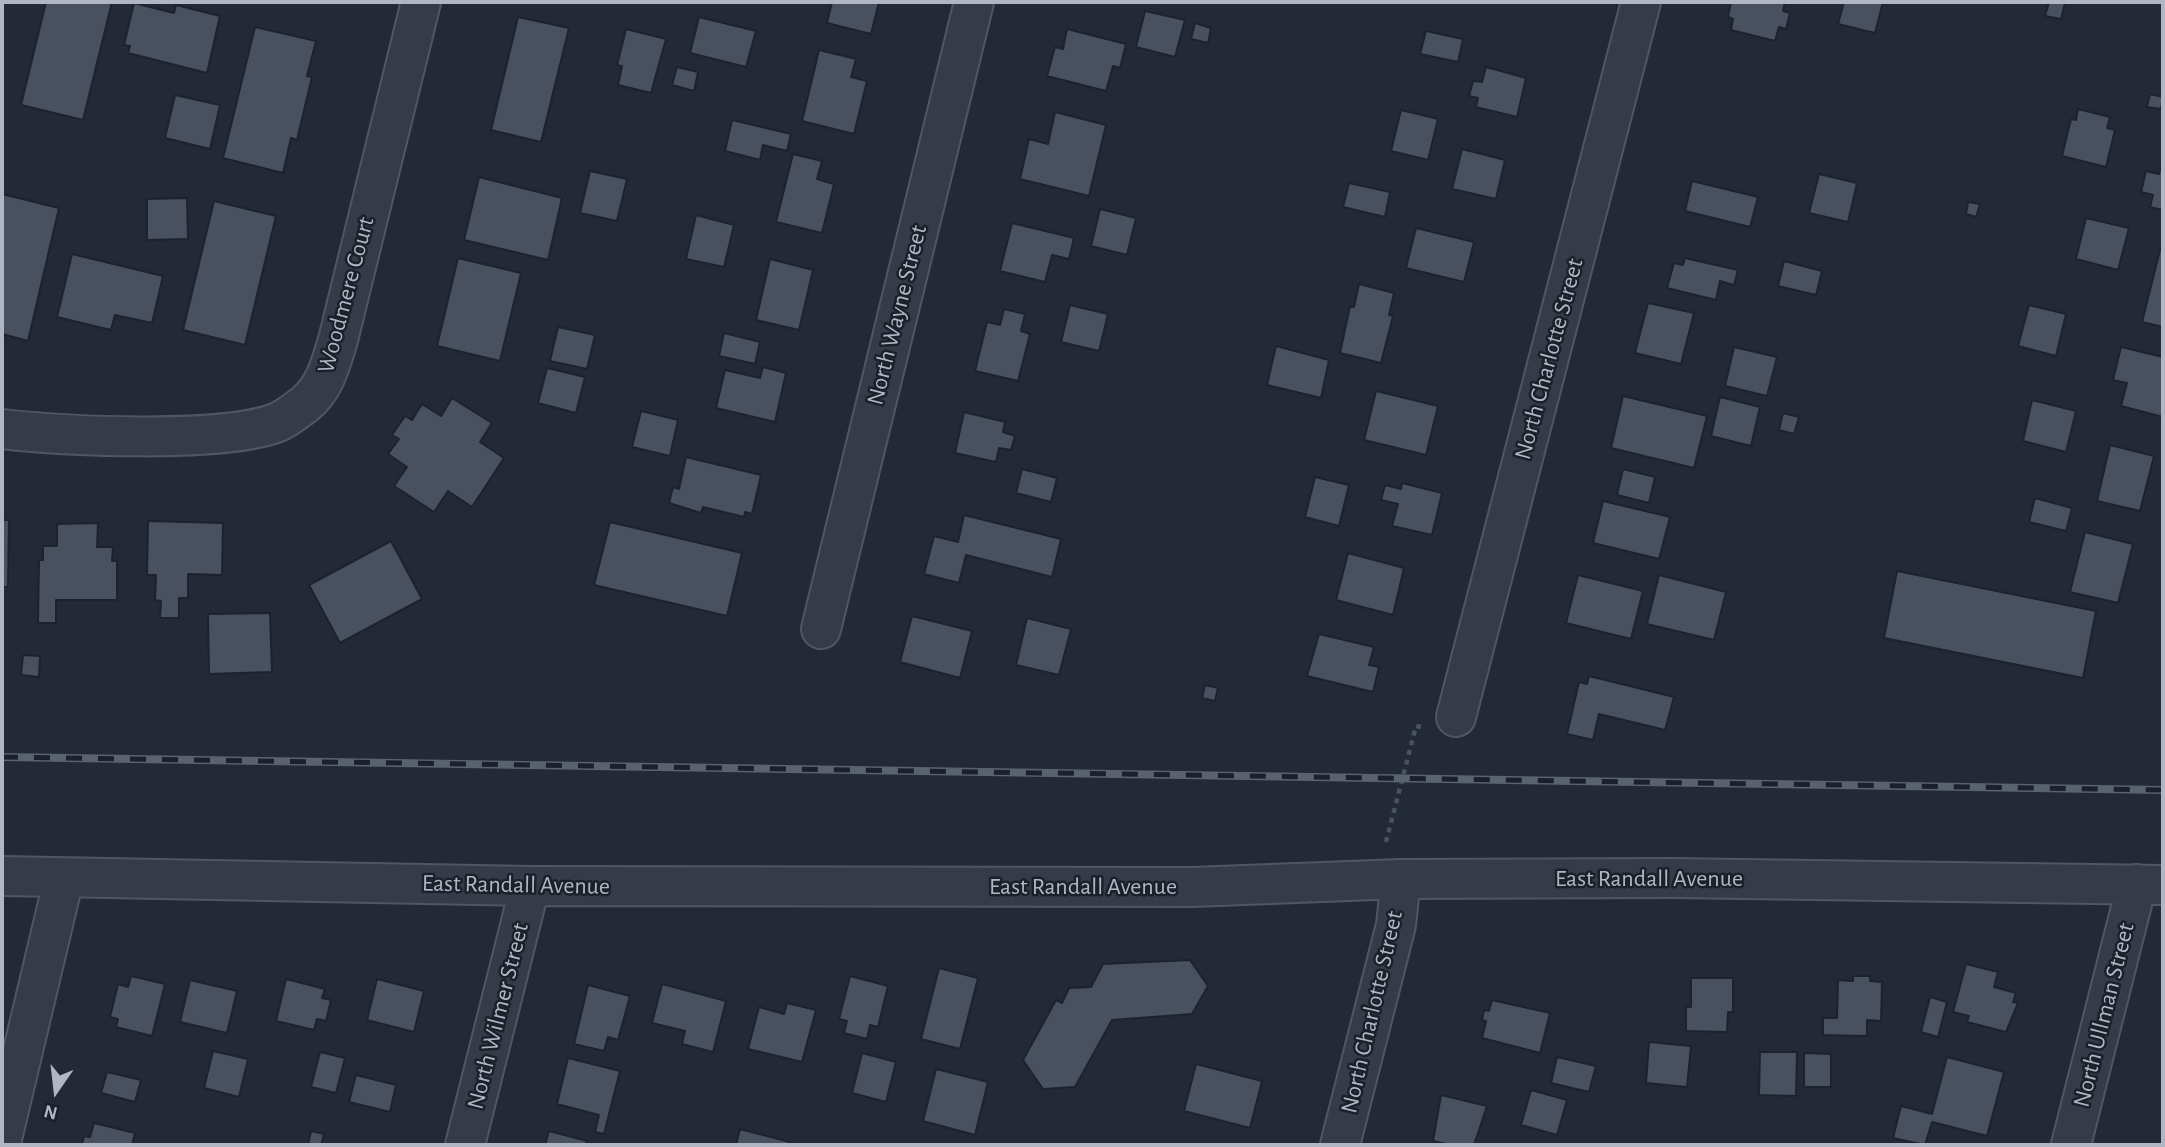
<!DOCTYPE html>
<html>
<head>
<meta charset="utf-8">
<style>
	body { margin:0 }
	#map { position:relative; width:2165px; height:1147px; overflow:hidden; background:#232936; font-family:"Alegreya Sans",sans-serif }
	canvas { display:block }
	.frame { position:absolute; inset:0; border:4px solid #b1b6c3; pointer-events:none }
	.north { position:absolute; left:21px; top:1056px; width:70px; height:70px; -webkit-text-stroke:5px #1b212b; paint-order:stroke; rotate:194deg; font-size:19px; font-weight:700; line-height:28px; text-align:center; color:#b1b6c3 }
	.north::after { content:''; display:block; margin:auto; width:24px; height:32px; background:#b1b6c3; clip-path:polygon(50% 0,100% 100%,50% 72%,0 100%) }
</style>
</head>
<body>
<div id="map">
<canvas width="2165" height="1147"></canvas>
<div class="frame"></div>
<div class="north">N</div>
</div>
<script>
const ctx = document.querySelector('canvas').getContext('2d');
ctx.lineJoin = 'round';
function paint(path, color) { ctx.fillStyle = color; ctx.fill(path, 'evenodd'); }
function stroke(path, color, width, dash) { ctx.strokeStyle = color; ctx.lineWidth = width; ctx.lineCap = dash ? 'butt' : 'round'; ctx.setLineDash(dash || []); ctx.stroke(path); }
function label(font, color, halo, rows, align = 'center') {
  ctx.font = font + ' "Alegreya Sans",sans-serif'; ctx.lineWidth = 5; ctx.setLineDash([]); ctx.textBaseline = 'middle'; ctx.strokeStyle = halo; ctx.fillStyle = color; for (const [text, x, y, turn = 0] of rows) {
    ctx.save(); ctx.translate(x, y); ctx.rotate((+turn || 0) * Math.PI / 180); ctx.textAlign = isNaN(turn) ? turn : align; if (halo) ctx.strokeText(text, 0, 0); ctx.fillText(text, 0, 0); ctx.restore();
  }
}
const building = new Path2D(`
	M 46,2 L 112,2 L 83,120 L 21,105 Z
	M 832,2 L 879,2 L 871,34 L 827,23 Z
	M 1731,2 L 1785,2 L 1783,11 L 1790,13 L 1786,29 L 1779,27 L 1775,41 L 1731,30 L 1733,19 L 1728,17 Z
	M 1844,2 L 1883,2 L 1875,33 L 1838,24 Z
	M 2049,2 L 2065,3 L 2061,19 L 2045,16 Z
	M 134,3 L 174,13 L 176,5 L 220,16 L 207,73 L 128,53 L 130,46 L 124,45 Z
	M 1145,11 L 1185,20 L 1175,57 L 1136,47 Z
	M 518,17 L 569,28 L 541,142 L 491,130 Z
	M 699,17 L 756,31 L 746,67 L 690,53 Z
	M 1195,23 L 1211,28 L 1208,43 L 1191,39 Z
	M 255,27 L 316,41 L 307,76 L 312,77 L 297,140 L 291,138 L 283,173 L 223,158 Z
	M 626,29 L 666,39 L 651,93 L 618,85 L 622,66 L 617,65 Z
	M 1067,29 L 1126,44 L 1120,68 L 1113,66 L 1106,91 L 1047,76 L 1055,47 L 1063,49 Z
	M 1426,31 L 1463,39 L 1458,62 L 1420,54 Z
	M 819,50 L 856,59 L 851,77 L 867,81 L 854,134 L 802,121 Z
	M 677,67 L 698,72 L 694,91 L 672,85 Z
	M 1486,67 L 1526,78 L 1517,117 L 1476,107 L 1478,98 L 1469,96 L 1473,81 L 1482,82 Z
	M 2150,94 L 2163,97 L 2161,109 L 2147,107 Z
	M 175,95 L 220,105 L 210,149 L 165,138 Z
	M 2078,109 L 2110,117 L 2107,128 L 2115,130 L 2106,167 L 2062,156 L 2071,119 L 2076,120 Z
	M 1401,110 L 1438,119 L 1428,160 L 1391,151 Z
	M 1055,112 L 1106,125 L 1089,196 L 1020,179 L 1029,139 L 1048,144 Z
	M 732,120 L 791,134 L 787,151 L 763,145 L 760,160 L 725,151 Z
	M 1462,149 L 1505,160 L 1496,199 L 1452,189 Z
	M 793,154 L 822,161 L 817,179 L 834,184 L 822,233 L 776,222 Z
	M 2162,163 L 2163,163 L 2163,210 L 2150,207 L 2153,195 L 2141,192 L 2146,171 L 2159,174 Z
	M 590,171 L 627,179 L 617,221 L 580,213 Z
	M 1819,174 L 1857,183 L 1848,222 L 1809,213 Z
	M 479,177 L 562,198 L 548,260 L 464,240 Z
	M 1692,181 L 1758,197 L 1750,227 L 1685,211 Z
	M 1349,183 L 1390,192 L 1385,217 L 1343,207 Z
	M 2,194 L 59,208 L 28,341 L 2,334 Z
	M 187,198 L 188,239 L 147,240 L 147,199 Z
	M 214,201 L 276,216 L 245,345 L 183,330 Z
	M 1968,202 L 1980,204 L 1976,217 L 1966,214 Z
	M 1100,209 L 1136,218 L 1127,255 L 1091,246 Z
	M 696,215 L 734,225 L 724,267 L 686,259 Z
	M 2086,218 L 2129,228 L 2118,270 L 2076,259 Z
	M 1012,223 L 1074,238 L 1069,259 L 1052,255 L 1045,282 L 1000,271 Z
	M 1416,228 L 1474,242 L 1464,282 L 1406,268 Z
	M 2160,250 L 2163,251 L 2163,327 L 2142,322 Z
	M 72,254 L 163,276 L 152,323 L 115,315 L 111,330 L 57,317 Z
	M 458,258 L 521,273 L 500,361 L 437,346 Z
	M 1685,258 L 1738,270 L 1734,285 L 1720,281 L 1716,300 L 1667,288 L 1674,263 L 1683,265 Z
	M 770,259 L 813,270 L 799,330 L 756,320 Z
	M 1784,261 L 1822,271 L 1816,295 L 1778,286 Z
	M 1359,284 L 1394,293 L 1389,315 L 1393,316 L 1381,363 L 1340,353 L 1350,306 L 1354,307 Z
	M 1648,303 L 1694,313 L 1681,364 L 1635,353 Z
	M 1070,305 L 1108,314 L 1099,351 L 1061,342 Z
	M 2029,305 L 2066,314 L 2056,356 L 2018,346 Z
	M 1004,309 L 1025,314 L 1021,331 L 1030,334 L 1018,381 L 975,371 L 987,322 L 1000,325 Z
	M 558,327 L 595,335 L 587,369 L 550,361 Z
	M 724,333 L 760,342 L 755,364 L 719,356 Z
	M 1276,346 L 1329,360 L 1321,398 L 1267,385 Z
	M 1734,347 L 1777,357 L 1767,396 L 1725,386 Z
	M 2121,347 L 2163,357 L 2163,417 L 2121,406 L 2127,383 L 2113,380 Z
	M 763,367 L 786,373 L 775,422 L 716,408 L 725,370 L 760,378 Z
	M 547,368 L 585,377 L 576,413 L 538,403 Z
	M 1376,391 L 1438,406 L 1426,455 L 1364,440 Z
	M 1623,396 L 1707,416 L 1694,468 L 1611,448 Z
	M 1720,397 L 1760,407 L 1751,446 L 1711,436 Z
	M 452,398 L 492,423 L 480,442 L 504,458 L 472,507 L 448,491 L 434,512 L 394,486 L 407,467 L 388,454 L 399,439 L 392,435 L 405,416 L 412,420 L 422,404 L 441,416 Z
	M 2032,400 L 2076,411 L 2066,452 L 2023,441 Z
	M 641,411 L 678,420 L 670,456 L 632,447 Z
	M 964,412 L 1005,422 L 1003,432 L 1015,436 L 1011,450 L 999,448 L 996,462 L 955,453 Z
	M 1783,413 L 1799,417 L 1794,434 L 1779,430 Z
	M 2110,445 L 2154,456 L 2140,511 L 2097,501 Z
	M 686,457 L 761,475 L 752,514 L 745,512 L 744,517 L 703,507 L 701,513 L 669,503 L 673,487 L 679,489 Z
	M 1022,469 L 1057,478 L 1051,502 L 1016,493 Z
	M 1623,469 L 1655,477 L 1649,503 L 1617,495 Z
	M 1315,477 L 1349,485 L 1339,526 L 1305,517 Z
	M 1402,483 L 1442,493 L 1432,535 L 1392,526 L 1398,504 L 1381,500 L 1385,485 L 1401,489 Z
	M 2035,498 L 2072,508 L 2066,531 L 2029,522 Z
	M 1603,501 L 1670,517 L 1659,559 L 1593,543 Z
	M 964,515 L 1061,539 L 1052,577 L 966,555 L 959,583 L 924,574 L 934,536 L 958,542 Z
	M 2,520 L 9,520 L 8,587 L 2,587 Z
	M 148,521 L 223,523 L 222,575 L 188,574 L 188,598 L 179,598 L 179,618 L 160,618 L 161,601 L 155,600 L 156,575 L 147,575 Z
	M 610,522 L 742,553 L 727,616 L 594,585 Z
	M 98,523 L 97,547 L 113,547 L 112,561 L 117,561 L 117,600 L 56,600 L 56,623 L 38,623 L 39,560 L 43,560 L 43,546 L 57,546 L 57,524 Z
	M 2085,532 L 2133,544 L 2118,603 L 2070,592 Z
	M 391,541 L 422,599 L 340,643 L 309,585 Z
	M 1348,553 L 1404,568 L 1393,615 L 1336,600 Z
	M 1897,571 L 2096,611 L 2083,678 L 1884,638 Z
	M 1578,575 L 1643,591 L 1631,639 L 1566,623 Z
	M 1659,575 L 1726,592 L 1714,640 L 1647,624 Z
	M 270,613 L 272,672 L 209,674 L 208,614 Z
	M 912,616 L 972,631 L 960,678 L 900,662 Z
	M 1027,618 L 1071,629 L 1059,675 L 1016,665 Z
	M 1319,634 L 1374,647 L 1369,665 L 1379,667 L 1373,692 L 1307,676 Z
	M 23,655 L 40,656 L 39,677 L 21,675 Z
	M 1589,676 L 1674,697 L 1665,730 L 1599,714 L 1593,740 L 1567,734 L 1579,682 L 1587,684 Z
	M 1205,685 L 1218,688 L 1215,701 L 1202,698 Z
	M 1190,960 L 1208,986 L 1192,1014 L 1112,1020 L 1075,1087 L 1043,1089 L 1023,1060 L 1056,1000 L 1062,1003 L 1069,988 L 1091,987 L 1103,964 Z
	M 1966,964 L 1998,972 L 1994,987 L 2016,993 L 2013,1002 L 2018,1003 L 2006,1032 L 1967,1022 L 1969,1016 L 1953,1012 Z
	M 939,968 L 978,978 L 960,1049 L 921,1039 Z
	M 131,976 L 165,984 L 152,1036 L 116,1027 L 118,1019 L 110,1017 L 118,984 L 128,987 Z
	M 850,976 L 888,986 L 878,1027 L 870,1025 L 867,1039 L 844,1033 L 847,1021 L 839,1019 Z
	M 1853,976 L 1870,976 L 1870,981 L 1882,982 L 1881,1021 L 1867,1020 L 1867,1036 L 1823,1035 L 1823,1018 L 1837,1018 L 1838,980 L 1853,981 Z
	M 1691,978 L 1733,978 L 1733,1012 L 1728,1012 L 1727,1032 L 1686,1031 L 1686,1007 L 1691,1007 Z
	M 286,979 L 325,989 L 322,998 L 331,1000 L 326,1021 L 317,1019 L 314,1030 L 276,1021 Z
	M 377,979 L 424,991 L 414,1032 L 367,1020 Z
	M 190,980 L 237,991 L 227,1033 L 180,1022 Z
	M 662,984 L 726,1001 L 713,1052 L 682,1044 L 685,1031 L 652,1023 Z
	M 588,985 L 630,996 L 618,1040 L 608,1037 L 604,1051 L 574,1044 Z
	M 1930,997 L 1947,1002 L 1938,1037 L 1921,1032 Z
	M 1492,1000 L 1550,1013 L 1540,1053 L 1482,1038 L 1486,1021 L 1482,1020 L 1484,1010 L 1489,1011 Z
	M 787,1003 L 816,1010 L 802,1062 L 748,1049 L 759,1007 L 784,1014 Z
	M 1649,1042 L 1691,1046 L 1687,1087 L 1646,1083 Z
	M 213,1051 L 248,1059 L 239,1097 L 204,1088 Z
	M 320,1052 L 345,1058 L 336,1093 L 311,1087 Z
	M 1760,1052 L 1797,1052 L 1796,1096 L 1759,1095 Z
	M 862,1053 L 896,1062 L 886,1102 L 852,1093 Z
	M 1804,1053 L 1831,1054 L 1831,1087 L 1804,1087 Z
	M 1557,1057 L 1596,1066 L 1589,1092 L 1551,1083 Z
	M 1947,1057 L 2004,1072 L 1987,1136 L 1932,1122 L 1925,1145 L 1893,1138 L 1901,1106 L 1932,1114 Z
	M 568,1058 L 620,1071 L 604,1134 L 595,1132 L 599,1115 L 557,1104 Z
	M 1196,1064 L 1262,1081 L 1250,1128 L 1184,1111 Z
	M 936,1069 L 988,1082 L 975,1135 L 923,1121 Z
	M 107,1072 L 141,1080 L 135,1102 L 101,1093 Z
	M 356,1075 L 396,1085 L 390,1112 L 349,1102 Z
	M 1531,1090 L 1567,1100 L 1557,1135 L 1521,1125 Z
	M 1441,1095 L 1487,1106 L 1474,1145 L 1451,1145 L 1433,1141 Z
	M 94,1123 L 135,1133 L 132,1145 L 82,1145 L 84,1136 L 90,1137 Z
	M 740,1129 L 790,1142 L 789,1145 L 736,1145 Z
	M 311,1131 L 324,1134 L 321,1145 L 308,1145 Z
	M 549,1131 L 587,1141 L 586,1145 L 545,1145 Z`);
paint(building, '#495060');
stroke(building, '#1d232d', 2);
const street = new Path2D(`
	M 2,429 C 63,436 224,444 278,422 C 287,418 297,410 305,404 C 325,388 331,363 338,340 L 421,2
	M 821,629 L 974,2
	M 1456,717 L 1641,2
	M 2,876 L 530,886 L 1192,887 L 1401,879 L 1673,878 L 2163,885
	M 2,1139 L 64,878
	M 465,1145 L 530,886
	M 1340,1145 L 1396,925 L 1401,879
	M 2071,1145 L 2137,884`);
stroke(street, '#515661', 42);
stroke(new Path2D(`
	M 1386,842 L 1416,726 L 1421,727`), '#465559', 4.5, [5, 5]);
stroke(street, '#363c47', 38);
const rail = new Path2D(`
	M 2,757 L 2163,790`);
stroke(rail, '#5a616f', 8);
stroke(rail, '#1b212b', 5, [16]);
label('24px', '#b1b6c3', '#1b212b', [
	["Woodmere Court",346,295,-75],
	["North Wayne Street",897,315,-76],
	["North Charlotte Street",1549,359,-75],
	["East Randall Avenue",1649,879],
	["East Randall Avenue",516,885,1],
	["East Randall Avenue",1083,887],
	["North Charlotte Street",1372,1012,-77],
	["North Ullman Street",2104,1015,-76],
	["North Wilmer Street",498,1016,-76]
]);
</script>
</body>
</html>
